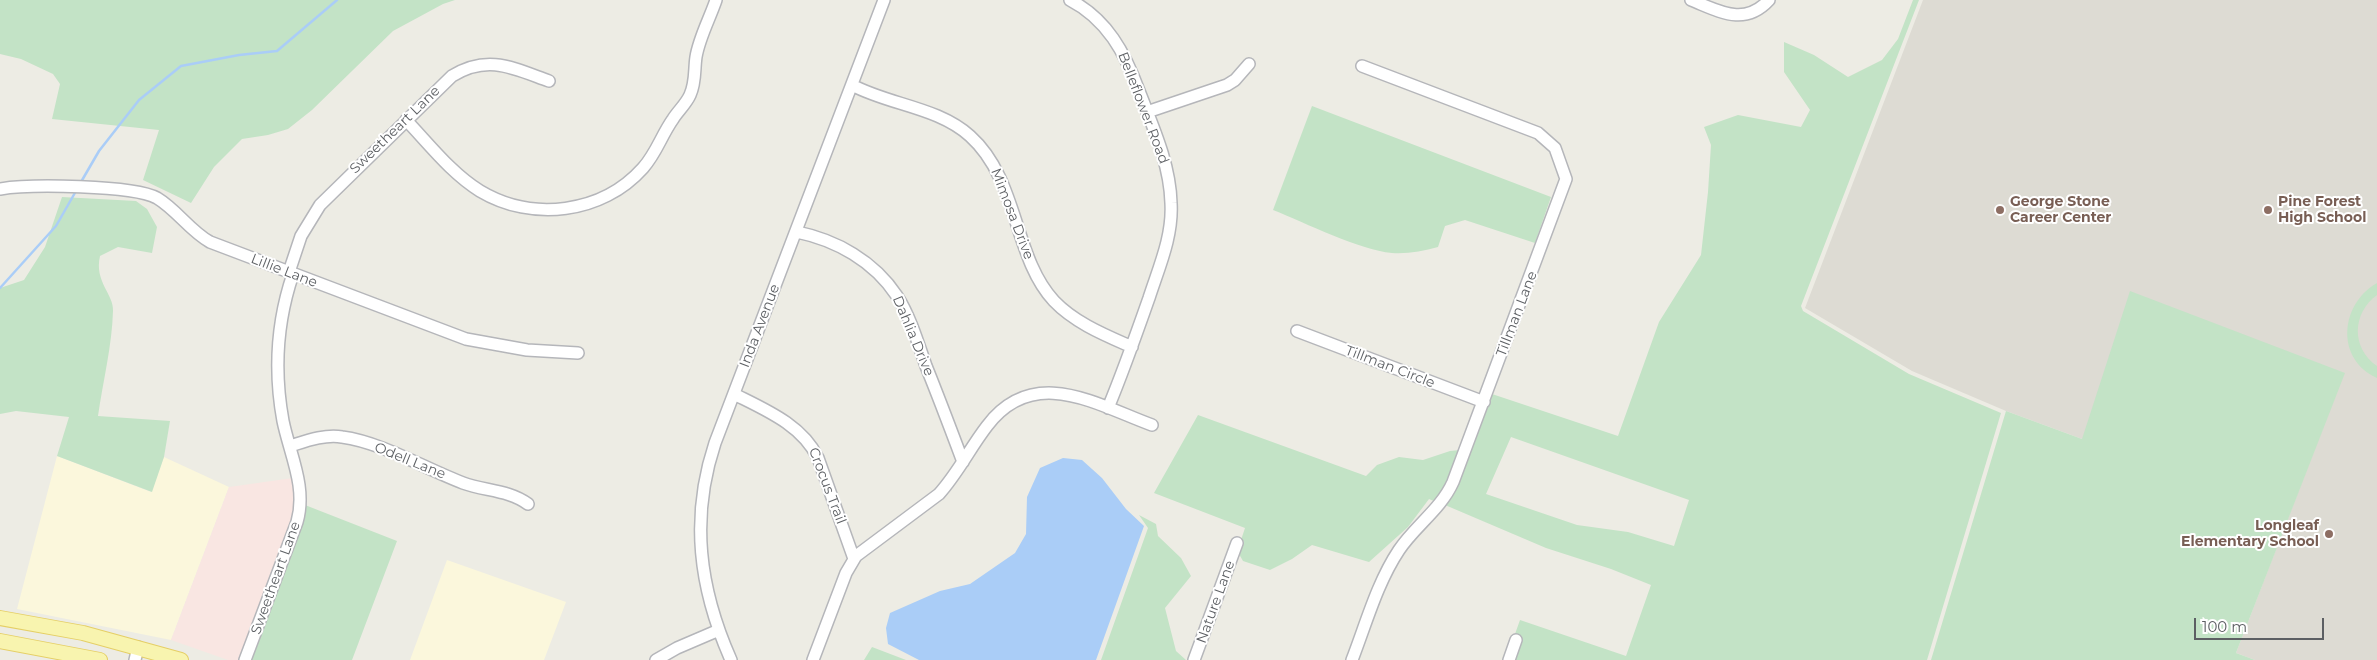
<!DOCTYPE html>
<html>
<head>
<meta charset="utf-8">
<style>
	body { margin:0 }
	#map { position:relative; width:2377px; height:660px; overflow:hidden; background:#edece4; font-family:Montserrat,sans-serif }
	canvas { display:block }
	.scale { position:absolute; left:2194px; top:618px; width:130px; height:22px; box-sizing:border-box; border:2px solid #5c5f63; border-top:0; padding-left:6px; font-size:15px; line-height:18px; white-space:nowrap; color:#5c5f63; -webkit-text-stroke:4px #fff; paint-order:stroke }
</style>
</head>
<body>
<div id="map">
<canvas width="2377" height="660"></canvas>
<div class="scale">100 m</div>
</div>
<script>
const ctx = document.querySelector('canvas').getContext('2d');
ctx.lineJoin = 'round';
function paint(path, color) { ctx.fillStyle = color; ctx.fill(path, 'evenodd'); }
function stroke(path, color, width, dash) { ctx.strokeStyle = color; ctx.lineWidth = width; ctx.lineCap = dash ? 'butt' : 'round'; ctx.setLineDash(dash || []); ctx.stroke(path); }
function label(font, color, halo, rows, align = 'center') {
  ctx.font = font + ' Montserrat,sans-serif'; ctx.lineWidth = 4; ctx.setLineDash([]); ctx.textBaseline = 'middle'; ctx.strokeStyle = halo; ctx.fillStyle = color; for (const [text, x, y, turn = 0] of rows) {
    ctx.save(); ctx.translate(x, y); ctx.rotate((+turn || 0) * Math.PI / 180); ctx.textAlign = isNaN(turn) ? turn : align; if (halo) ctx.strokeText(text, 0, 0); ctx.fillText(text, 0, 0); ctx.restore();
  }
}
paint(new Path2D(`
	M 57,456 L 151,492 L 164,457 L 229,487 L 171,640 L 17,609 Z
	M 447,560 L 566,602 L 544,660 L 410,660 Z`), '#fbf7dc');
paint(new Path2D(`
	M 1923,0 L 2377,0 L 2377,660 L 2255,660 L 2236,653 L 2344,373 L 2082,439 L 2006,411 L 1912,371 L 1805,308 Z`), '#dddbd3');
paint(new Path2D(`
	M 293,478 L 296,499 L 293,520 L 239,660 L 228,660 L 171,640 L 229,487 Z`), '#f9e6e2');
paint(new Path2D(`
	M 0,0 L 455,0 L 443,4 L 393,31 L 312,110 L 288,129 L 268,135 L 242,139 L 214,167 L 191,203 L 143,180 L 159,130 L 52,119 L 60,84 L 53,74 L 21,59 L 0,54 Z
	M 1913,0 L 1919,0 L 1801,306 L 1803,311 L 1909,374 L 2001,413 L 1927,660 L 1514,660 L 1522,637 L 1515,634 L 1520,620 L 1626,656 L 1651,585 L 1611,569 L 1546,548 L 1445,505 L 1458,483 L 1492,394 L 1618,436 L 1659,322 L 1701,255 L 1708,192 L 1711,145 L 1704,127 L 1738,115 L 1801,127 L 1810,110 L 1784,72 L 1784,42 L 1814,55 L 1848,77 L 1882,60 L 1898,39 ZM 1511,437 L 1689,500 L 1674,546 L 1628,532 L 1577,525 L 1486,494 Z
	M 1312,106 L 1551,197 L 1535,243 L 1465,220 L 1445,226 L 1438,247 C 1423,251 1408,254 1392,253 C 1359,250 1306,223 1273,210 Z
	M 62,197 L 136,201 L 147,209 L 157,227 L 152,253 L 118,247 L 100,256 C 94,282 114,294 113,311 C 112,346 103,381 98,416 L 170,421 L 164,457 L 152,492 L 57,456 L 69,417 L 16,411 L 0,414 L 0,288 L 24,280 L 45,247 Z
	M 2377,283 L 2377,295 C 2352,313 2351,348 2377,366 L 2377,378 C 2335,359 2340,304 2377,283 Z
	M 2130,291 L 2345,373 L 2236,653 L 2255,660 L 1931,660 L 2006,411 L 2082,439 Z
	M 1198,415 L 1366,476 L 1377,465 L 1399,457 L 1423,460 L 1450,451 L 1460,450 L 1449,480 L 1436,502 L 1429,499 L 1408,527 L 1369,562 L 1312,545 L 1292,559 L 1270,570 L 1243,561 L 1239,554 L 1244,541 L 1241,540 L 1245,528 L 1154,493 Z
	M 305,505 L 397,541 L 352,660 L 250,660 L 302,524 Z
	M 1139,515 L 1156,524 L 1158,536 L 1181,558 L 1191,576 L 1165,608 L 1176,651 L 1186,660 L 1101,660 L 1148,528 Z
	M 872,647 L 906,660 L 864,660 Z`), '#c3e3c6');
paint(new Path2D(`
	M 1063,458 L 1082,460 L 1102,478 L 1126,509 L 1144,526 L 1096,660 L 919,660 L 888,644 L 886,628 L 890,613 L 940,591 L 970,584 L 1015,553 L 1026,534 L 1027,497 L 1040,468 Z`), '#aacdf7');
stroke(new Path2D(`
	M 81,182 L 99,151 L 139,100 L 181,66 L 239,55 L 277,51 L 337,0
	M 0,288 L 56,226 L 76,191`), '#aacdf7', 2.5);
const minor = new Path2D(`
	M 1070,0 C 1107,19 1125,53 1139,91 C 1153,127 1170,164 1171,203 C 1173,236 1159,267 1149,298 C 1136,335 1123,372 1108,408
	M 1691,0 C 1719,11 1744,27 1769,0
	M 852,85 C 889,105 938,107 970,136 C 1019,180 1013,257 1054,301 C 1075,323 1105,335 1132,347
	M 1147,112 L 1227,85 L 1235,80 L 1249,64
	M 406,120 C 429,144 451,173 480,191 C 532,222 602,214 643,168 C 657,152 661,136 673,119 C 678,111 686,104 690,95 C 696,82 694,70 696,57 C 699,38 710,18 716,0
	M 0,189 C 29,184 133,185 157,198 C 177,210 190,231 210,242 L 466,339 L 527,350 L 578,353
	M 797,232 C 836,240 874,261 897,296 C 910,316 918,343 926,366 C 939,398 951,430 963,462
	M 289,272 L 301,236 L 320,205 L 452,76 C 488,54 513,68 549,81
	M 1297,331 L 1484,402
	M 734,394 C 766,410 802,425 818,458 L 854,559
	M 290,446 C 306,441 325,434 342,437 C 381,442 426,469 463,483 C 485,491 509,490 528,504
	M 135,660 L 138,647
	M 245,660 L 297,522 C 307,487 290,455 283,421 C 274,372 277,321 293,274
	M 656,660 L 677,648 L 719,630
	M 731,660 C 699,588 690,518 715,443 L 884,0
	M 813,660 L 846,573 L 856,556 L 939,494 C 958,473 970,448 987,426 C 1034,364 1097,405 1152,425
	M 1194,660 L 1237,543
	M 1352,660 C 1366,624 1377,583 1399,550 C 1415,526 1441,509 1453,482 L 1566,179 L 1555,148 L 1538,133 L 1362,66
	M 1509,660 L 1516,640`);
const major = new Path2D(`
	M 0,618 L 83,633 L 181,660
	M 0,641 L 100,660`);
stroke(minor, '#b5b6ba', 14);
stroke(major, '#e5cf66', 16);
stroke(minor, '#fff', 11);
stroke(major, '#f8f4af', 14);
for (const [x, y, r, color] of [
	[2000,210,5,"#8d6e63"],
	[2268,210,5,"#8d6e63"],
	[2329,534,5,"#8d6e63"]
]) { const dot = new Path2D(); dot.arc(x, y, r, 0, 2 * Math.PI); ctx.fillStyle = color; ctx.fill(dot); stroke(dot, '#fff', 2); }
label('14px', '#5c5f63', '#fff', [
	["Belleflower Road",1143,108,69],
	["Sweetheart Lane",395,130,-44],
	["Mimosa Drive",1012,214,69],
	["Lillie Lane",284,271,21],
	["Tillman Lane",1517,314,-69],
	["Inda Avenue",760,326,-69],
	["Dahlia Drive",913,336,67],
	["Tillman Circle",1390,367,21],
	["Odell Lane",410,461,22],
	["Crocus Trail",827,486,69],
	["Sweetheart Lane",276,578,-70],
	["Nature Lane",1216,602,-70]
]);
label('bold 14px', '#785e54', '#fff', [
	["George Stone",2010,202],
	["Career Center",2010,218],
	["Pine Forest",2278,202],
	["High School",2278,218],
	["Longleaf",2319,526,"right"],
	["Elementary School",2319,542,"right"]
], 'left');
</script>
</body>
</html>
